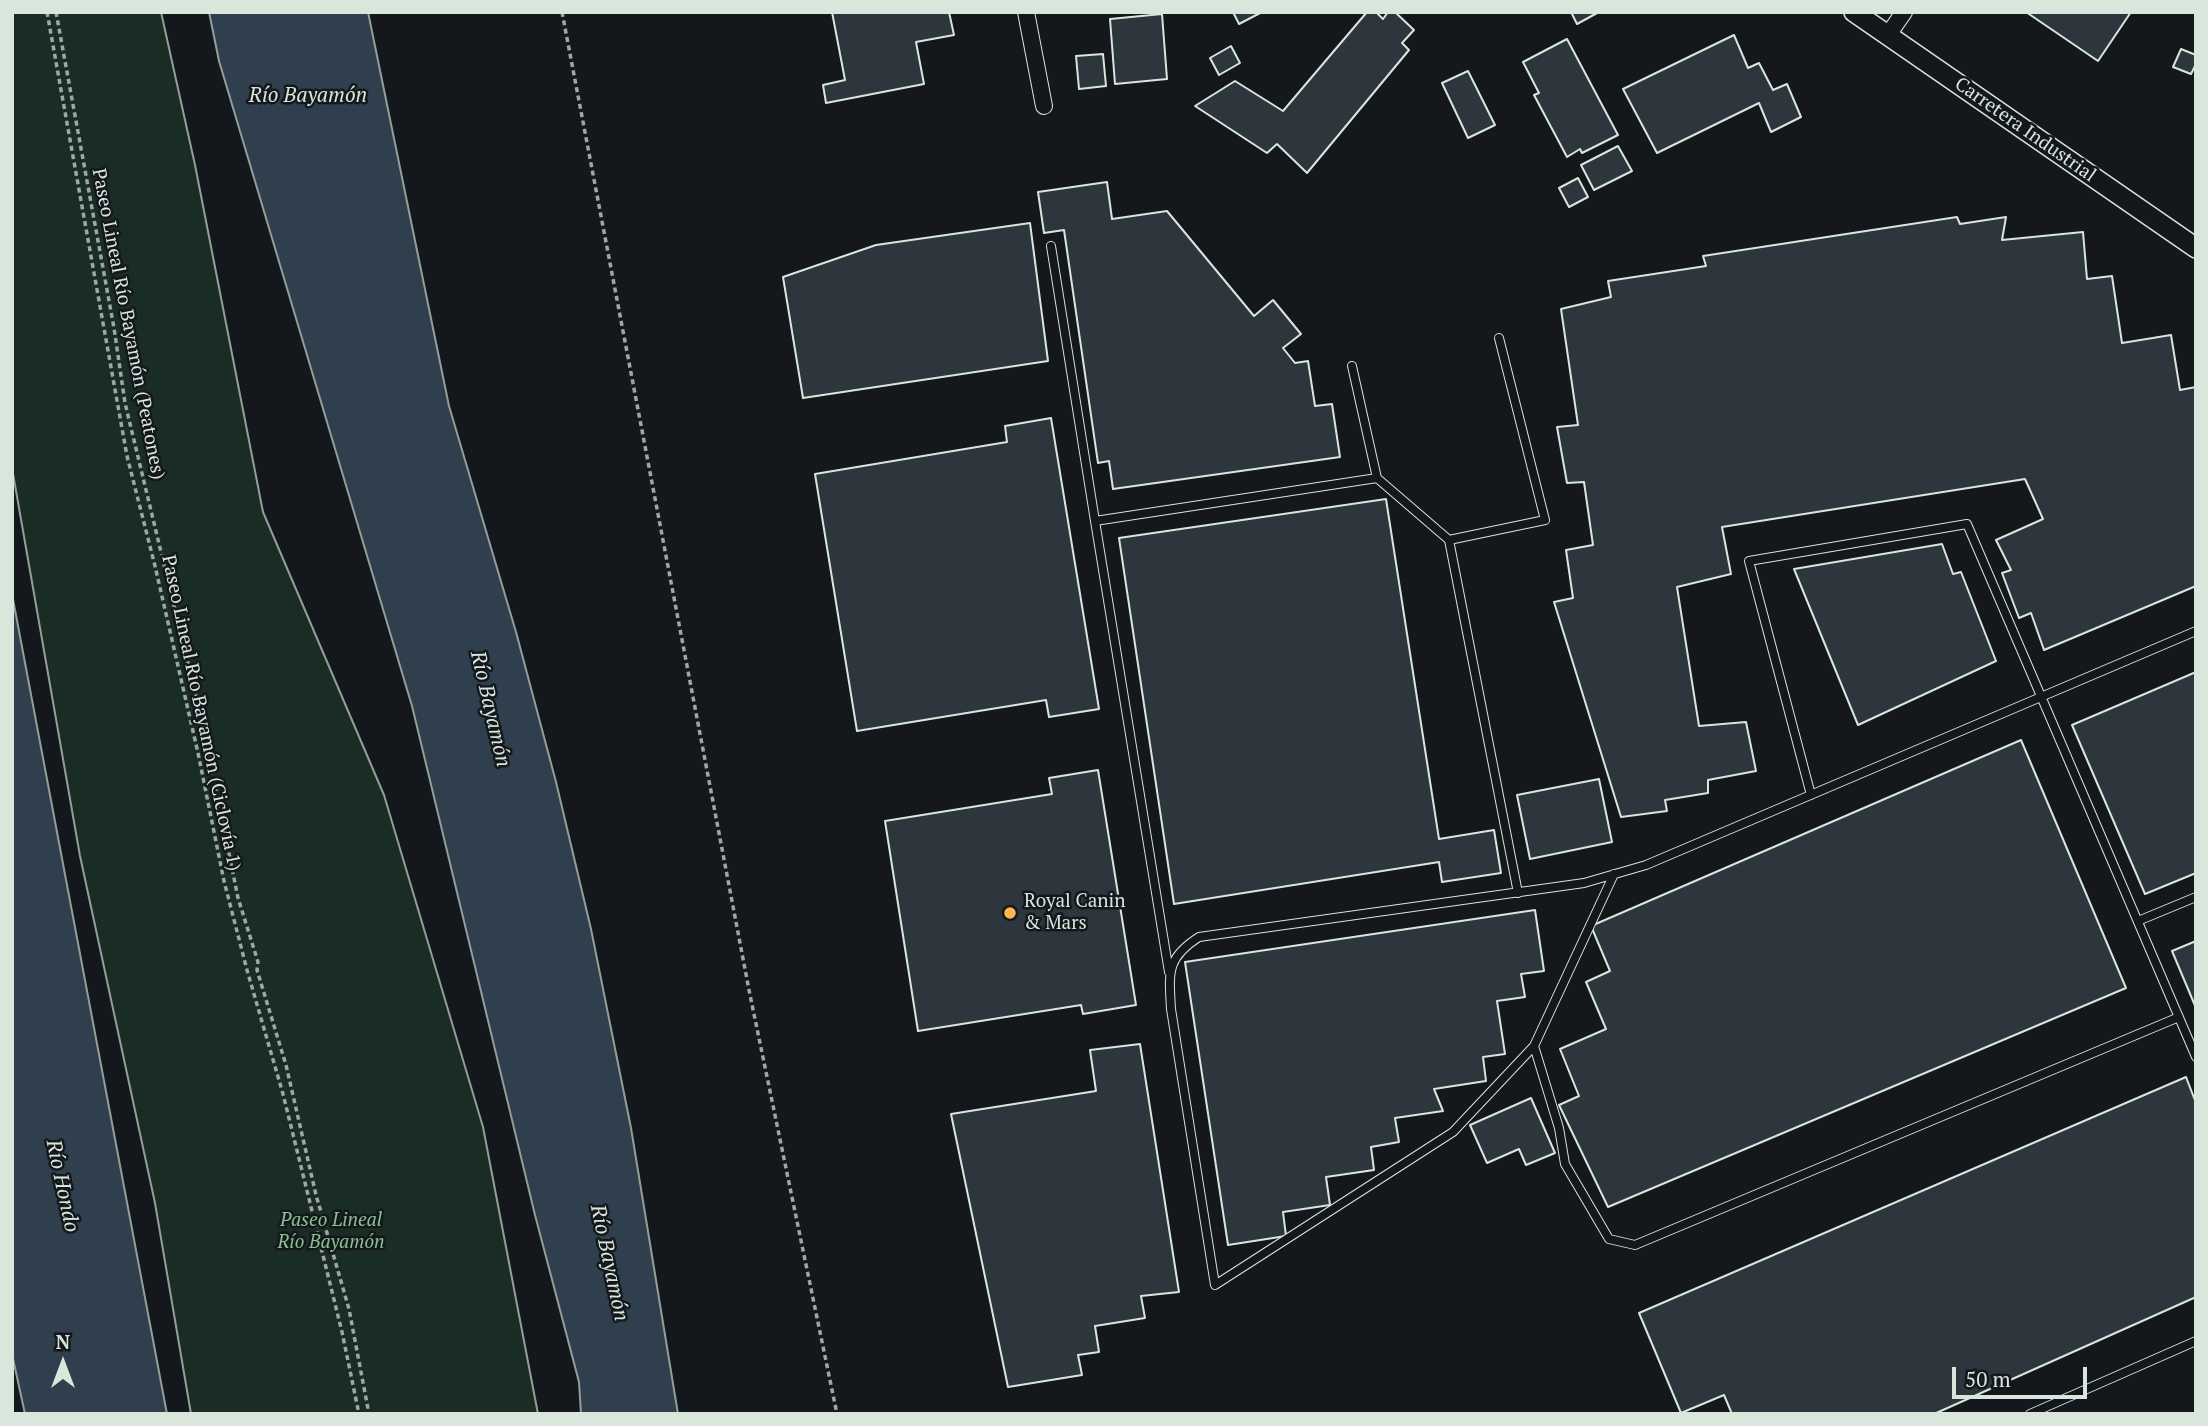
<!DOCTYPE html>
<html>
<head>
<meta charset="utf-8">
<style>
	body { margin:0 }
	#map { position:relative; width:2208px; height:1426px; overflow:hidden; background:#14181c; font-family:"PT Serif",serif }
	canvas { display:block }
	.frame { position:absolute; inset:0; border:14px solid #d8e6dc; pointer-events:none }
	.north { position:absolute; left:28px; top:1328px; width:70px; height:70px; -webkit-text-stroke:5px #14181c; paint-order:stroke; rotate:0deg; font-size:19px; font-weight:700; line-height:28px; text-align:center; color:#d8e6dc }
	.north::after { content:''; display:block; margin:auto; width:24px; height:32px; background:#d8e6dc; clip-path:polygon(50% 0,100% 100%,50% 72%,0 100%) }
	.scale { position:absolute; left:1952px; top:1367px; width:135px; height:32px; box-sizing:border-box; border:4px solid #d8e6dc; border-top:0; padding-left:9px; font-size:21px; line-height:24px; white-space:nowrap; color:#d8e6dc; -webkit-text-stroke:5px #14181c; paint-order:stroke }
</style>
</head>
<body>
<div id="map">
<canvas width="2208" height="1426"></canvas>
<div class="frame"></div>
<div class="north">N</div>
<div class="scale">50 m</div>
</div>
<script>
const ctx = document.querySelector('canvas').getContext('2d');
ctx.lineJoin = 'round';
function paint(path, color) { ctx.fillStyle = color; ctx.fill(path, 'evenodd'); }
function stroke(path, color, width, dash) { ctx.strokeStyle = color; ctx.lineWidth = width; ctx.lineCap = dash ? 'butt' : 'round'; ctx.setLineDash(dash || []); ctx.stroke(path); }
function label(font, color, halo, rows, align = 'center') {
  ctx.font = font + ' "PT Serif",serif'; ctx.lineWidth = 5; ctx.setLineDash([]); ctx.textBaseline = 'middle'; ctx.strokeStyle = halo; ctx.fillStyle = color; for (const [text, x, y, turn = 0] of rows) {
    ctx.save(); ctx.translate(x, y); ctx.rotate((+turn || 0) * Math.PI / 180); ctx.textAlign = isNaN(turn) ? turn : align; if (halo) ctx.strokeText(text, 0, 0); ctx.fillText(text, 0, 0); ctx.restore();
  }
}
const green = new Path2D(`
	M 12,12 L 161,12 L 195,165 L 263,512 L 384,795 L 483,1127 L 538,1414 L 191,1414 L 155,1203 L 80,856 L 12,468 Z`);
paint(green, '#1a2d24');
stroke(green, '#939e99', 2);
const water = new Path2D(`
	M 209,12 L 368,12 L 449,406 L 516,632 L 556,782 L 591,929 L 631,1128 L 678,1414 L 581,1414 L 579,1382 L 535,1215 L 412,706 L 219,61 Z
	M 12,594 L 167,1414 L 25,1414 L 12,1354 Z`);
paint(water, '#2f3f4d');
stroke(water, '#939e99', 2);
const building = new Path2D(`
	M 832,12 L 949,12 L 954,35 L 916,42 L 924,84 L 826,103 L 823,85 L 845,80 Z
	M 1233,12 L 1262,12 L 1239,24 Z
	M 1367,12 L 1376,12 L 1383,19 L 1388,12 L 1395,12 L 1414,30 L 1402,43 L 1409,50 L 1307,173 L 1277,144 L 1267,153 L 1195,106 L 1235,81 L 1283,111 Z
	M 1571,12 L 1599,12 L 1577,24 Z
	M 2026,12 L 2131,12 L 2098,61 Z
	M 1162,14 L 1167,79 L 1115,84 L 1110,19 Z
	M 1734,35 L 1748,68 L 1759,63 L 1773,90 L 1787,84 L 1801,117 L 1771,132 L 1759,103 L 1657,153 L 1623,89 Z
	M 1567,39 L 1618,135 L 1582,153 L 1580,149 L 1567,157 L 1534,95 L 1539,93 L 1523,62 Z
	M 1231,46 L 1240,63 L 1219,75 L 1210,58 Z
	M 2181,49 L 2196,55 L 2196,64 L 2191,74 L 2173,67 Z
	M 1103,54 L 1106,86 L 1079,89 L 1076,56 Z
	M 1468,71 L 1495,125 L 1468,138 L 1442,83 Z
	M 1618,146 L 1632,171 L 1594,190 L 1581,165 Z
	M 1578,178 L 1588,197 L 1569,207 L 1559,188 Z
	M 1107,182 L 1112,219 L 1167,211 L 1254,316 L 1273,300 L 1301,334 L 1283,348 L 1295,363 L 1308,361 L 1315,406 L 1332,404 L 1340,457 L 1113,489 L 1109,461 L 1098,463 L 1064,230 L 1044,233 L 1038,192 Z
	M 1957,217 L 1960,224 L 2006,217 L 2002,240 L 2083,232 L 2087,279 L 2112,276 L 2122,343 L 2171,335 L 2180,390 L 2196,387 L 2196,586 L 2044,650 L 2031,613 L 2019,618 L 2002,573 L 2011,570 L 1996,540 L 2043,519 L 2025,479 L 1722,527 L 1731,574 L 1677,587 L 1699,726 L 1746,722 L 1756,771 L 1708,780 L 1708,793 L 1665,800 L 1667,811 L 1621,817 L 1554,602 L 1573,598 L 1566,550 L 1593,545 L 1584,482 L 1567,483 L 1557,427 L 1578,425 L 1561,309 L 1611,297 L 1608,281 L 1706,266 L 1703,256 Z
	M 1030,223 L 1048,361 L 803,398 L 783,277 L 876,245 Z
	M 1051,418 L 1099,709 L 1049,717 L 1046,700 L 857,731 L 815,474 L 1007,442 L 1005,426 Z
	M 1386,499 L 1439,839 L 1494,830 L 1501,873 L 1442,882 L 1439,862 L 1174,904 L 1119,538 Z
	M 1942,544 L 1953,574 L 1961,572 L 1996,661 L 1858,725 L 1794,569 Z
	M 2196,672 L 2196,873 L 2145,894 L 2072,725 Z
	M 2021,740 L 2126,988 L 1608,1207 L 1559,1105 L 1579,1096 L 1560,1049 L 1606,1029 L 1586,982 L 1610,971 L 1591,926 Z
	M 1098,770 L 1136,1005 L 1083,1014 L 1081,1005 L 918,1031 L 885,821 L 1052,794 L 1049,778 Z
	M 1599,779 L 1612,842 L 1530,859 L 1517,795 Z
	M 1535,910 L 1544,971 L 1521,974 L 1525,997 L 1497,1001 L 1505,1054 L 1483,1057 L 1486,1081 L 1434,1089 L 1443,1111 L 1395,1118 L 1399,1142 L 1371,1147 L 1374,1170 L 1326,1177 L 1330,1205 L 1283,1212 L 1286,1236 L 1228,1245 L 1185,962 Z
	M 2196,941 L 2196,1008 L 2172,951 Z
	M 1140,1044 L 1179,1292 L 1141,1296 L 1145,1318 L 1095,1326 L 1099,1352 L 1078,1355 L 1082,1375 L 1008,1387 L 951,1114 L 1096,1091 L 1090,1050 Z
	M 2186,1077 L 2196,1103 L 2196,1297 L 1934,1414 L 1732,1414 L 1724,1395 L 1681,1413 L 1639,1313 Z
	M 1531,1098 L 1555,1153 L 1526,1165 L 1519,1149 L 1487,1163 L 1470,1125 Z`);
paint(building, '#2c363c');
stroke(building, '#d8e6dc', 2);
const service = new Path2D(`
	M 1051,246 L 1095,521
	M 1352,366 L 1377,478
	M 1449,540 L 1545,520 L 1499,338
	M 1811,795 L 1749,561 L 1967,524 L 2196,1057
	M 1614,874 L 1534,1046 L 1559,1128 L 1565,1164 L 1609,1239 L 1635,1245 L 2179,1017
	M 2138,921 L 2196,897
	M 1169,972 L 1095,521 L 1377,478 L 1449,540 L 1518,893
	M 1534,1046 L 1453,1132 L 1215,1285 L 1171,1009 C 1169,973 1166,958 1199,937 L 1584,883 L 1646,865 L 2196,631
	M 2030,1414 L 2196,1341`);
const minor = new Path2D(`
	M 1026,12 L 1044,106
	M 1888,35 L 1904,12`);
const tertiary = new Path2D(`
	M 1854,12 L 2196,248`);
stroke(service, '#d8e6dc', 10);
stroke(minor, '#d8e6dc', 18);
stroke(tertiary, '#d8e6dc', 22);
stroke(new Path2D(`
	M 47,12 L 127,456 L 155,566 L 198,753 L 224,881 L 247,970 L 283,1094 L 342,1332 L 359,1414
	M 56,12 L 114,328 L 125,403 L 204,730 L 238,898 L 258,962 L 257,970 L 286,1065 L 316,1195 L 349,1309 L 369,1414
	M 562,12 L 749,990 L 837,1414`), '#9da8a2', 3.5, [5, 3.5]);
stroke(service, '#14181c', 8);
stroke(minor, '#14181c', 16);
stroke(tertiary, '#14181c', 19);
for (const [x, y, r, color] of [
	[1010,913,7,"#ffb74d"]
]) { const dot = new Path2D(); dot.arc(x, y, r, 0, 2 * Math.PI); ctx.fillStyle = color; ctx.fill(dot); stroke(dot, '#14181c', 2.5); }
label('19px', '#d8e6dc', '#14181c', [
	["Carretera Industrial",2025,130,35],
	["Paseo Lineal Río Bayamón (Peatones)",128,324,79],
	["Paseo Lineal Río Bayamón (Ciclovía 1)",201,713,78]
]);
label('19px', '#d8e6dc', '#14181c', [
	["Royal Canin",1024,902],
	["& Mars",1024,924]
], 'left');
label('italic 19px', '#8ac095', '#14181c', [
	["Paseo Lineal",331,1221],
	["Río Bayamón",331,1243]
]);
label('italic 21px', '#d8e6dc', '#14181c', [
	["Río Bayamón",308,96],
	["Río Bayamón",490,709,77],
	["Río Hondo",62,1186,78],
	["Río Bayamón",609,1263,78]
]);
</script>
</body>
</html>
